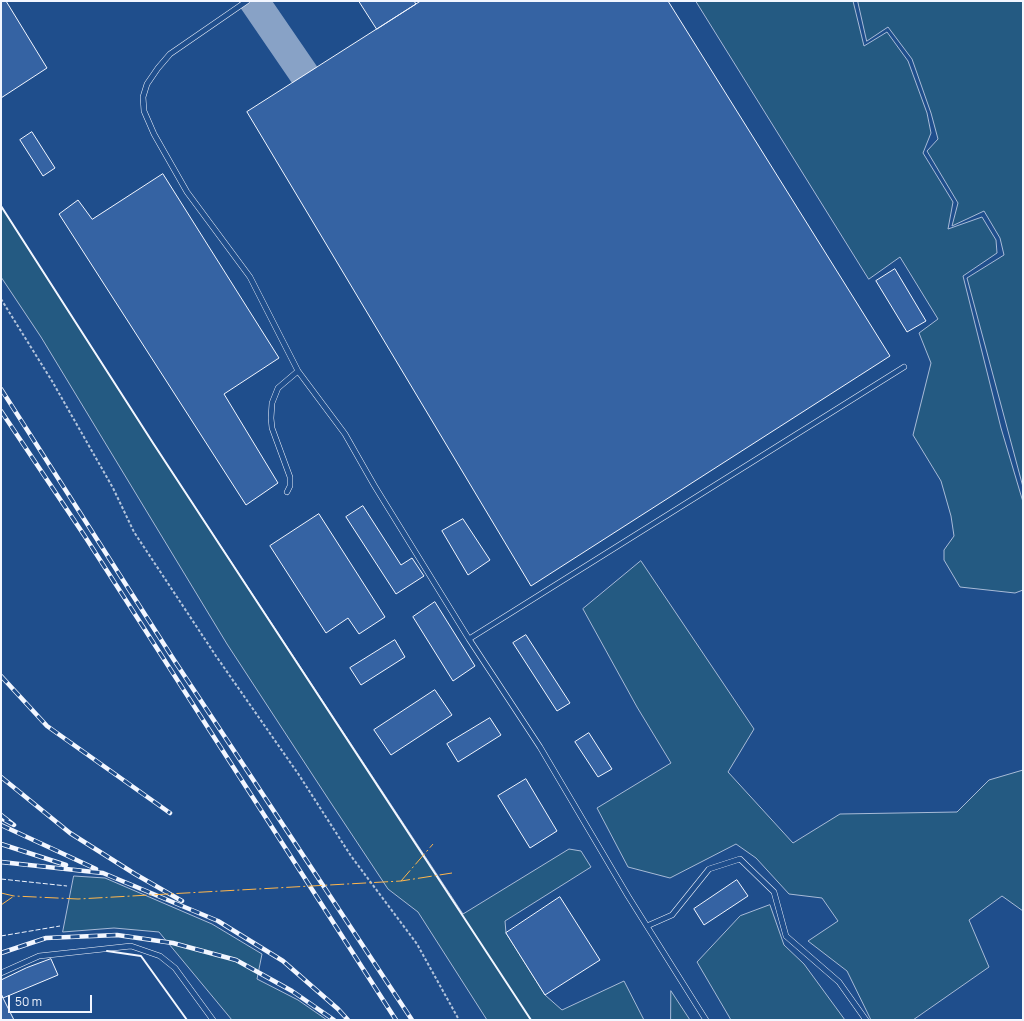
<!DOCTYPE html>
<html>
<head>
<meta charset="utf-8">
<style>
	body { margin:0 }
	#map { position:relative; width:1024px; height:1021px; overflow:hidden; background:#1f4e8c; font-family:Manrope,sans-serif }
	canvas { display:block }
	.frame { position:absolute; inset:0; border:2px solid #f2f6ff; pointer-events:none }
	.scale { position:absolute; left:8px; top:995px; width:84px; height:18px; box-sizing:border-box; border:2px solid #f2f6ff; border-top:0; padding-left:5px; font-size:12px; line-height:14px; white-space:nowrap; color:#f2f6ff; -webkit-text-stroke:3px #1f4e8c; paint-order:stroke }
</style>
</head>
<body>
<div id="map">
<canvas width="1024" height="1021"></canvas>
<div class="frame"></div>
<div class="scale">50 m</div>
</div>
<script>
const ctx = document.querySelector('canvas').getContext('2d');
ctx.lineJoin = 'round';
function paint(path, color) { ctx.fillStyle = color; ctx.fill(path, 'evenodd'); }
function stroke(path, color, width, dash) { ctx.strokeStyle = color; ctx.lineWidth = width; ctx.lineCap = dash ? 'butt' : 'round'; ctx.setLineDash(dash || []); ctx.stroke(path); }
const green = new Path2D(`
	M 696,1 L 853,1 L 864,46 L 887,32 L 908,61 L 927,113 L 931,133 L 923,153 L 953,202 L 948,229 L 982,217 L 996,240 L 997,253 L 963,276 L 1001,428 L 1023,502 L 1023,590 L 1015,593 L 960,587 L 944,560 L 944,550 L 954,536 L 951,516 L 941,481 L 913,435 L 931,363 L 919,333 L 938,319 L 900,257 L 869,279 Z
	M 858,1 L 1023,1 L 1023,487 L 967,278 L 1004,255 L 1000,238 L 984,211 L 952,226 L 958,203 L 927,151 L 938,139 L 931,113 L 912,59 L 888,27 L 867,41 Z
	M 1,206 L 153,443 L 463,914 L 569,849 L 581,851 L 591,867 L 505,921 L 506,933 L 545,995 L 562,1010 L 624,981 L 644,1020 L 487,1020 L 418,912 L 388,889 L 329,800 L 227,644 L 41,337 L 1,277 Z
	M 641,561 L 754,729 L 728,772 L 793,843 L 840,814 L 957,812 L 989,780 L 1023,770 L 1023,911 L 1002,896 L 969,920 L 989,967 L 913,1020 L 871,1020 L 847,971 L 808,941 L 838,921 L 822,898 L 789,894 L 756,858 L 736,844 L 670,878 L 628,867 L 597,808 L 671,763 L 637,707 L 583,609 Z
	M 74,876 L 105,878 L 212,924 L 262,954 L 257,979 L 298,1000 L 327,1020 L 232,1020 L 159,932 L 114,928 L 63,932 Z
	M 770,905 L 784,945 L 804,964 L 845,1020 L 731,1020 L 697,962 L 740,916 Z
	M 671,991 L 690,1020 L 671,1020 Z`);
paint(green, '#245a82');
stroke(green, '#a8bbd7', 1);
stroke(new Path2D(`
	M 254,1 L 304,74`), '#88a2c6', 30);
const building = new Path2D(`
	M 1,1 L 6,1 L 47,68 L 1,98 Z
	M 359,1 L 414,1 L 416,4 L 377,29 Z
	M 421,1 L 668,1 L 890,356 L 531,586 L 247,112 Z
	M 32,132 L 55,168 L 43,176 L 20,140 Z
	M 163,174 L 279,358 L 224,394 L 278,483 L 246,505 L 59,214 L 78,200 L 92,219 Z
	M 895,269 L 926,321 L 907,332 L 876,281 Z
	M 363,506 L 401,565 L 412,558 L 424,576 L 396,594 L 346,517 Z
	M 319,514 L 385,617 L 359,634 L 348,618 L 326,633 L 270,546 Z
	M 463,519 L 490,560 L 468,575 L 442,531 Z
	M 435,602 L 475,666 L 453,681 L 413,617 Z
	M 526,635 L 570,703 L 557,711 L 513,643 Z
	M 395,640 L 405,657 L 361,685 L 350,668 Z
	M 435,690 L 452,715 L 391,755 L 374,730 Z
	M 490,718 L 501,735 L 458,762 L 447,744 Z
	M 589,733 L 612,769 L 598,777 L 575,742 Z
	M 526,779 L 557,831 L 530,848 L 498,796 Z
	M 737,880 L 748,896 L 704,925 L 694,909 Z
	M 560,897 L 600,960 L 545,995 L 506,933 Z
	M 51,959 L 58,975 L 3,998 L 1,994 L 1,980 L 26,968 Z
	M 1,994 L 14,1020 L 1,1020 Z`);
paint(building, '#3563a3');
stroke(building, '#f2f6ff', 1);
const lane = new Path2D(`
	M 247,1 L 170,54 L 158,68 L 147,84 L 143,97 L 144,111 L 154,134 L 187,192 L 250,277 L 298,371 L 345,434 L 374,485 L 469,639 L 540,747 L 628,896 L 706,1020
	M 287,492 L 290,486 L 290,477 L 272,428 L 271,418 L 272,403 L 278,388 L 298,371
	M 469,639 L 904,367
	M 647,926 L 672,915 L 709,869 L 740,859 L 774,892 L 786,936 L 839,982 L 866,1020
	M 1,973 L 39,956 L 131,946 L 160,956 L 175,968 L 213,1020`);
stroke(lane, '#f2f6ff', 6);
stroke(new Path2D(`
	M 1,299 L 52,381 L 113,488 L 134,532 L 216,656 L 299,775 L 351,856 L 417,944 L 459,1020`), '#b3c4dc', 2, [3, 2]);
stroke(lane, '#1f4e8c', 5);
const rail = new Path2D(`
	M 1,389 L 174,660 L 412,1020
	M 1,411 L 84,535 L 396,1020
	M 1,676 L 47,726 L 170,813
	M 1,777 L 70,833 L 135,874 L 182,901
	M 1,815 L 14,825 L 1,818
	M 1,825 L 96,869
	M 1,844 L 66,865
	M 1,862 L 103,873 L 218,921 L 283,961 L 338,1009 L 348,1020
	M 1,953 L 46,938 L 117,935 L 173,943 L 236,960 L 292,991 L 334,1020`);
stroke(rail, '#f2f6ff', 4.5);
stroke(rail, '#1f4e8c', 3, [9]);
stroke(new Path2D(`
	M 1,879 L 67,886
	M 1,936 L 60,926`), '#f2f6ff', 1, [5, 2]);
stroke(new Path2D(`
	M 1,206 L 153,443 L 531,1020
	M 107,951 L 141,956 L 187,1020`), '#f2f6ff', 2);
stroke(new Path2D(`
	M 401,881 L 433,844
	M 1,893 L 14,896 L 78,899 L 401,881 L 452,873
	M 1,905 L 14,896`), '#ffb74d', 1, [14, 3, 2, 3]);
</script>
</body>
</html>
